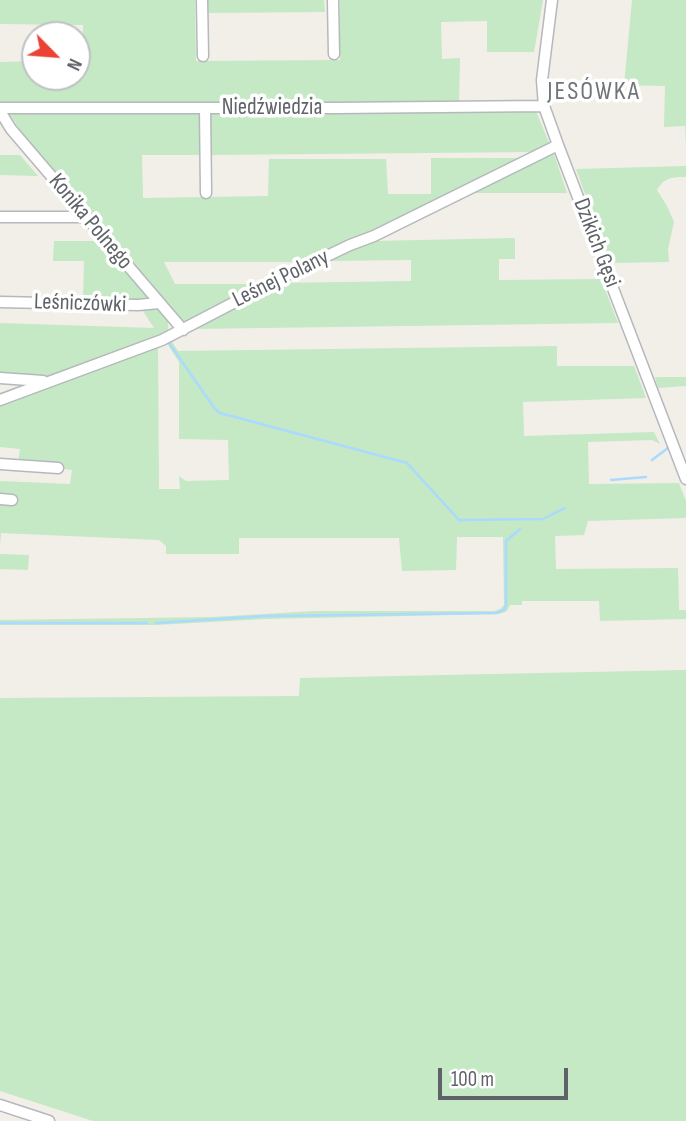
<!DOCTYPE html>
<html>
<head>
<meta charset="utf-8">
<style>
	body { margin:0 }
	#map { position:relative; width:686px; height:1121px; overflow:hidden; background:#f1efe8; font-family:"Sofia Sans Condensed",sans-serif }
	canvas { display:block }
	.north { position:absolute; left:21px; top:21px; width:70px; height:70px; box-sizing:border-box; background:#fff; border:2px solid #bfc1c3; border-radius:50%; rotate:115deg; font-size:19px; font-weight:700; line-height:28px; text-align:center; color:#5f6368 }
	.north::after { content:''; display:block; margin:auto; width:24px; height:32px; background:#ea4335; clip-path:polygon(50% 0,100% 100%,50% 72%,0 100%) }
	.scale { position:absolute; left:438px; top:1068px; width:130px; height:32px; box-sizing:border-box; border:4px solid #5f6368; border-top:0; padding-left:9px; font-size:21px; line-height:24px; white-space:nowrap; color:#5f6368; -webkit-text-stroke:5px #fff; paint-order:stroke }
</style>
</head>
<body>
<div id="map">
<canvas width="686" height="1121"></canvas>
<div class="north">N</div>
<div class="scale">100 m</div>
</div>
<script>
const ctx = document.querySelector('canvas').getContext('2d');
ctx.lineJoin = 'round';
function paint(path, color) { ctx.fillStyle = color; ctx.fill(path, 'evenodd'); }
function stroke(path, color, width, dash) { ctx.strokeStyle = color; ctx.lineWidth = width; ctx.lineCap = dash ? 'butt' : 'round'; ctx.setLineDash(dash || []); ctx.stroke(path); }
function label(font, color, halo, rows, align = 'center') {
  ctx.font = font + ' "Sofia Sans Condensed",sans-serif'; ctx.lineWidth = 7; ctx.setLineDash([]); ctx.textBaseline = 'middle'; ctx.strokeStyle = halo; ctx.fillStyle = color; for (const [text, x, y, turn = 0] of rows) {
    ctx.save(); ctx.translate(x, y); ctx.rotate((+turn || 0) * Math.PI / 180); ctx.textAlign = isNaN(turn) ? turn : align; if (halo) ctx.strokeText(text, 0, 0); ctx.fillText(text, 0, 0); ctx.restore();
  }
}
paint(new Path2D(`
	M 0,0 L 195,0 L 196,61 L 340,60 L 340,0 L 543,0 L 534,52 L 487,52 L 487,21 L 441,22 L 442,59 L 460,58 L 459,103 L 214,105 L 181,102 L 169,106 L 2,106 L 0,102 L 0,62 L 35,61 L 35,77 L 77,77 L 77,62 L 83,61 L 83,25 L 0,24 Z
	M 208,0 L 324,0 L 325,12 L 208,13 Z
	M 632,0 L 686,0 L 686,145 L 685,126 L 664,127 L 665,86 L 624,85 Z
	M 215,111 L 536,111 L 550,145 L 533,152 L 210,155 L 210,116 Z
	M 9,112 L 201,112 L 202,132 L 199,133 L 199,155 L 142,155 L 143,198 L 268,196 L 269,159 L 386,159 L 388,194 L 431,194 L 431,158 L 520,158 L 453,194 L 307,262 L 164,262 L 175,284 L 255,284 L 192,322 L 181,321 L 159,298 L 152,284 L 132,262 L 116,249 L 52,172 L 21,132 Z
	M 553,151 L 567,193 L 470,193 Z
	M 0,155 L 20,155 L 38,176 L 0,175 Z
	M 686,166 L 686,177 C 673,177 664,177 657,190 L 667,206 L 674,222 L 668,249 L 669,262 L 610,263 L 576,169 Z
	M 515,238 L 515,259 L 499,259 L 499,280 L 601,279 L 618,323 L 192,329 L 279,283 L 411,281 L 411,260 L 326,261 L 373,241 Z
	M 54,241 L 100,241 L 104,244 L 150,298 L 150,300 L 83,301 L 84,261 L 53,261 Z
	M 155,307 C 166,313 171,322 167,334 L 46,377 L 0,374 L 0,323 L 154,328 L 141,308 Z
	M 171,340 L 178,351 L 557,346 L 557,366 L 634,366 L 646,398 L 523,402 L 524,436 L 654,432 L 660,444 L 652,440 L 588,442 L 589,484 L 679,483 L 686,501 L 686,518 L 588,521 L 584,535 L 555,536 L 556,569 L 678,568 L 679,610 L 686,610 L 686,619 L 600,621 L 599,601 L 522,601 L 522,605 L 510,605 L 507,611 L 499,614 L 265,619 L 156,625 L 0,625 L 0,620 L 212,617 L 316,611 L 494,611 L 500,609 L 504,605 L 503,537 L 457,537 L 456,570 L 402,571 L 399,538 L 239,538 L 239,554 L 166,554 L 166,546 L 159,540 L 1,533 L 0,545 L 0,481 L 70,484 L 72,470 L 18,463 L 20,449 L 0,447 L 0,405 L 158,345 L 159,489 L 180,489 L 179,476 L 186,481 L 229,480 L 228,440 L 179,439 L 179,362 L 166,342 Z
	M 655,377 L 686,377 L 686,386 L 658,388 Z
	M 0,554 L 29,555 L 28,570 L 0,569 Z
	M 686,670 L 686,1121 L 93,1121 L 0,1091 L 0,698 L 299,696 L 300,678 Z`), '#c5e8c5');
stroke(new Path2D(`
	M 169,343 L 215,409 L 220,413 L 407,463 L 459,520 L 543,519 L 565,508
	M 652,460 L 668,448 L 667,442
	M 611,480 L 646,477
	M 0,623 L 147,623
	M 156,623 L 266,616 L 496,613 L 504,610 L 506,605 L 506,541 L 520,529`), '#aadaff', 2.5);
const minor = new Path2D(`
	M 202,0 L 203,56
	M 333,0 L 334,54
	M 552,0 L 542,80 L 544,106 L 558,145 L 686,479
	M 0,108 L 335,108 L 544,106
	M 205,108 L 206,193
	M 0,111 L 11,129 L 183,330
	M 0,217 L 87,217
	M 0,302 L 138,305 L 159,303
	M 0,378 L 43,381
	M 0,400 L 162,340 L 285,276 L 350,245 L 374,236 L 558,145
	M 0,464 L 58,468
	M 0,499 L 12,500
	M 0,1105 L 49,1121`);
stroke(minor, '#b5b8bc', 13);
stroke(minor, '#fff', 10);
label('23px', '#5f6368', '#fff', [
	["Niedźwiedzia",272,108],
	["Konika Polnego",90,222,50],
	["Dzikich Gęsi",596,243,69],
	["Leśnej Polany",281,279,-26],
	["Leśniczówki",80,304,2]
]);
ctx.letterSpacing = '2px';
label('26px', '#70757a', '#fff', [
	["JESÓWKA",594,92]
]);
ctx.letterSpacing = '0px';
</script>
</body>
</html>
